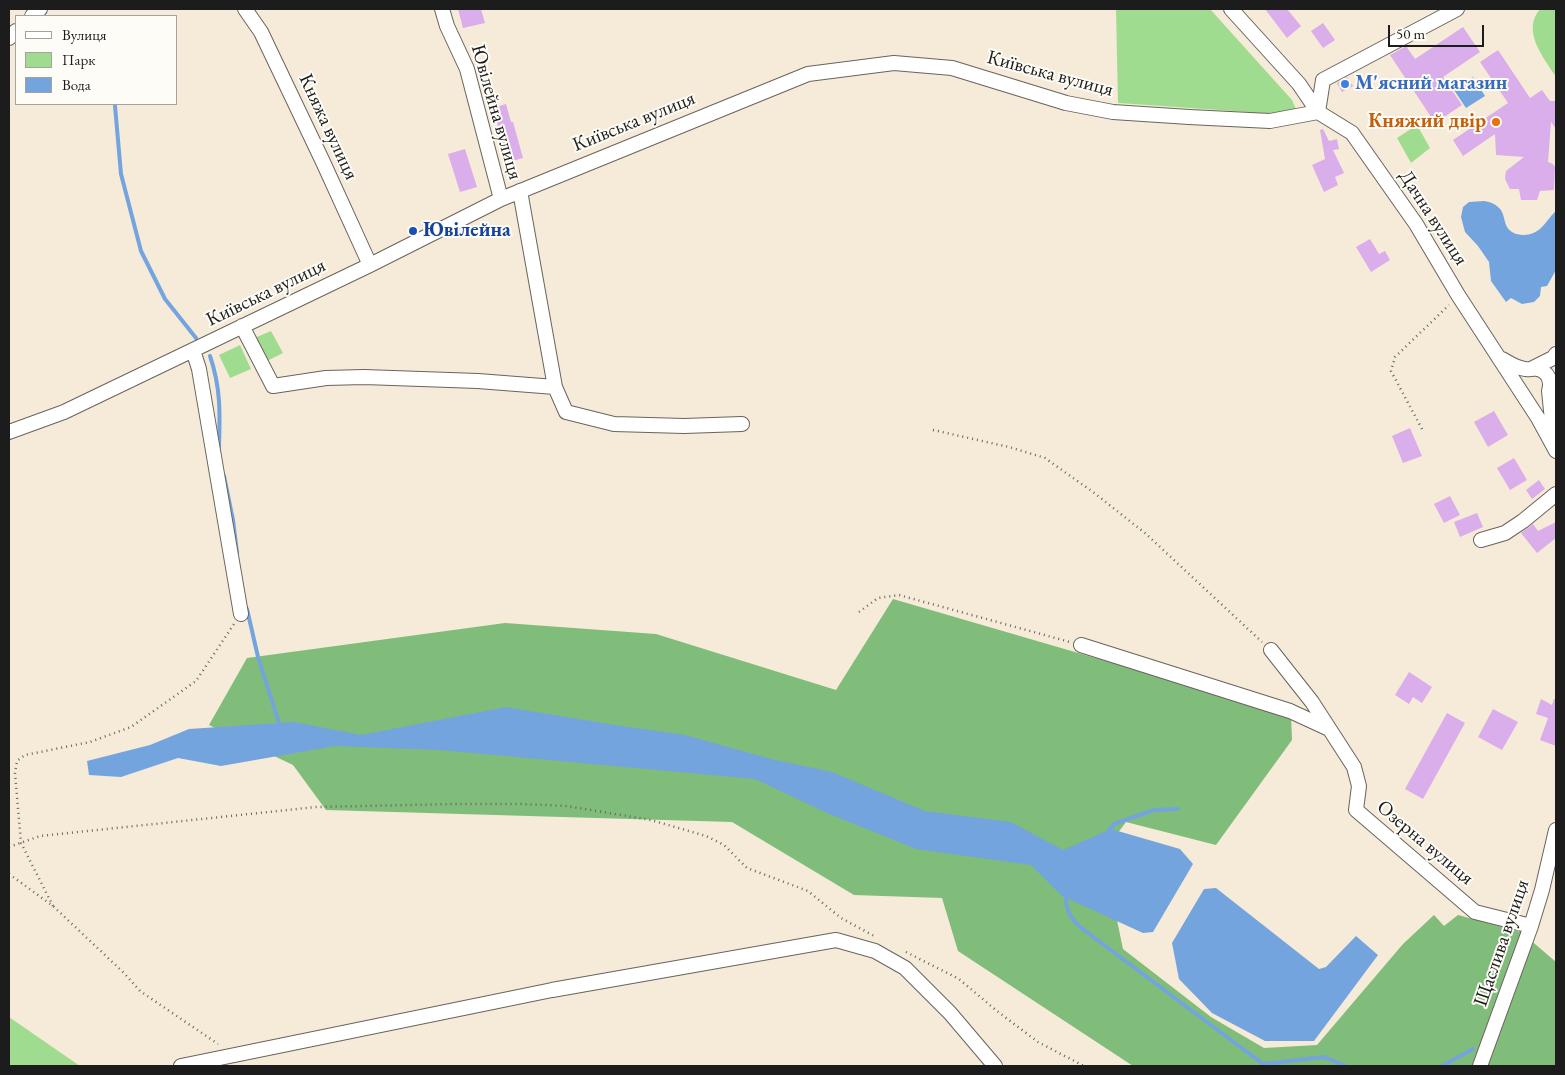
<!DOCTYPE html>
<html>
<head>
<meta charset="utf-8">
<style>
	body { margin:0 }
	#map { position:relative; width:1565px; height:1075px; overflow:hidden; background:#f6ebd8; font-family:"EB Garamond",serif }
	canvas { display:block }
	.frame { position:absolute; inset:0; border:10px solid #1c1c1c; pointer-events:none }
	.legend { position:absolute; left:15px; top:15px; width:162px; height:90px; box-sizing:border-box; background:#fdfcf7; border:1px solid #a3a29f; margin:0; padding:6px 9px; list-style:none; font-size:15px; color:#1c1c1c }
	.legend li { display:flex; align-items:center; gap:10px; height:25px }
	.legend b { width:25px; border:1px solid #a3a29f }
	.scale { position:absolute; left:1388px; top:25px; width:96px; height:22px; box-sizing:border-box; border:2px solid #1c1c1c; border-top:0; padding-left:6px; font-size:15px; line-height:18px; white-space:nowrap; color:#1c1c1c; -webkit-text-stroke:4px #fdfcf7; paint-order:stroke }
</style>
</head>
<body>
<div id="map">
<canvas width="1565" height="1075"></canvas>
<div class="frame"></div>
<ul class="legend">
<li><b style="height:6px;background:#fff"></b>Вулиця</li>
<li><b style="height:14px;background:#a0dc8f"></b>Парк</li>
<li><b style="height:14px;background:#73a4de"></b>Вода</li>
</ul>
<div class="scale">50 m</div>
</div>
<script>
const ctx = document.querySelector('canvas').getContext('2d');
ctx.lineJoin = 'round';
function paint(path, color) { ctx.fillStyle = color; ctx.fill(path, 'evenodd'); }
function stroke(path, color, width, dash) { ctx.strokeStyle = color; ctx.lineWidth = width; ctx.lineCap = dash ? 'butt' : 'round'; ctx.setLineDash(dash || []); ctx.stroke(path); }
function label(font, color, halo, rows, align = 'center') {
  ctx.font = font + ' "EB Garamond",serif'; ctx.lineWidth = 4; ctx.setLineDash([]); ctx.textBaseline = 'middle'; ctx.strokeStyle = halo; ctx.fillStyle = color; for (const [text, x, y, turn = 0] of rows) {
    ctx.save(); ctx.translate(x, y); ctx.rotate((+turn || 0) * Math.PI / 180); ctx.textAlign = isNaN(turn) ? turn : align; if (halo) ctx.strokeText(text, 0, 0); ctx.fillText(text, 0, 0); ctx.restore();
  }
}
paint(new Path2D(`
	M 1116,9 L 1210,9 L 1292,100 L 1296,109 L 1291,115 L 1118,103 Z
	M 1540,9 L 1556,9 L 1556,77 C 1544,58 1521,31 1540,9 Z
	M 1417,125 L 1430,148 L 1411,163 L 1397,138 Z
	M 271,331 L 283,353 L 265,362 L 252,339 Z
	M 240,345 L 251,369 L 230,378 L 219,355 Z
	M 9,1017 L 80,1066 L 9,1066 Z`), '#a0dc8f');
paint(new Path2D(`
	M 893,599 L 1291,715 L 1292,740 L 1216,845 L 1126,822 L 1103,853 L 1123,949 L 1211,1017 L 1264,1048 L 1317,1045 L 1403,944 L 1434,915 L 1444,926 L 1458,915 L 1521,932 L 1556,962 L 1556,1066 L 1133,1066 L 958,951 L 942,898 L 854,895 L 732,822 L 326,810 L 293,765 L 209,725 L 247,658 L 505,623 L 656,634 L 836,690 Z`), '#80bc7a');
paint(new Path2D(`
	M 1473,77 L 1485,96 L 1466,108 L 1454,90 Z
	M 1484,201 C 1491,202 1496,204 1501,210 C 1504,215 1504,220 1506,225 C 1511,237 1528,237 1537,231 C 1543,228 1550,216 1556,211 L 1556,270 L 1547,286 L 1541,287 L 1540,296 L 1534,302 L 1522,304 L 1511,298 L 1506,302 L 1491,281 L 1489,262 L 1478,246 L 1465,232 L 1461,217 L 1463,207 L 1469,202 Z
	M 506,707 L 615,725 L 685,735 L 771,759 L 832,772 L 925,811 L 1011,822 L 1063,850 L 1111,829 L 1180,849 L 1193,864 L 1153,932 L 1143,933 L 1062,896 L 1031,865 L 916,849 L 827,813 L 755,779 L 440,750 L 335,746 L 221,766 L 178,758 L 121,777 L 89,775 L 87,761 L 150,745 L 189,729 L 294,722 L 361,735 Z
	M 1216,888 L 1319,969 L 1326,967 L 1356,936 L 1378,955 L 1314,1041 L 1265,1041 L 1212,1013 L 1179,979 L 1172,943 L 1204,889 Z`), '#73a4de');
stroke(new Path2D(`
	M 115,106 L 121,174 L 141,251 L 165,299 L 196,338
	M 210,356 C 221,388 220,414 219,447
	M 224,476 L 233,520 L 237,553
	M 247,609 L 258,657 L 279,723
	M 1107,833 L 1114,824 L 1154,810 L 1178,809
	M 1066,894 C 1065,909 1070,917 1080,927 L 1263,1064 L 1324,1057 L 1346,1066
	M 1442,1066 L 1473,1049`), '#73a4de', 4);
paint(new Path2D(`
	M 458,9 L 481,9 L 485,23 L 463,28 Z
	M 1265,9 L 1287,9 L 1301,26 L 1287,38 Z
	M 1323,23 L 1335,40 L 1323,48 L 1311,31 Z
	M 1463,27 L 1480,52 L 1443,77 L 1462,105 L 1435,123 L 1390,55 L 1406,46 L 1415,59 Z
	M 1498,50 L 1530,98 L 1542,90 L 1550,101 L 1556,101 L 1556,129 L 1551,122 L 1548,162 L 1553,164 L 1555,167 L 1554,190 L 1540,191 L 1537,200 L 1521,200 L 1519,189 L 1510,189 L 1505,179 L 1506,171 L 1524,157 L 1496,155 L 1495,134 L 1463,156 L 1453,140 L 1508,103 L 1480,62 Z
	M 1347,77 L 1353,86 L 1342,92 L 1337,83 Z
	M 506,104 L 511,122 L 513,122 L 523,158 L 505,163 L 494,127 L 498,126 L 493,108 Z
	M 1323,129 L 1329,141 L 1337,139 L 1339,149 L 1333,150 L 1344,173 L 1335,177 L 1338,185 L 1324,192 L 1312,165 L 1325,159 L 1320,130 Z
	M 465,149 L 477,187 L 460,192 L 448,154 Z
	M 1370,239 L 1379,254 L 1385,251 L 1390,260 L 1371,272 L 1356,247 Z
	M 1494,411 L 1508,435 L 1488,447 L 1474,422 Z
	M 1410,428 L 1422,456 L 1403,463 L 1392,436 Z
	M 1514,458 L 1527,480 L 1510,490 L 1497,468 Z
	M 1539,480 L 1545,489 L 1532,499 L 1526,490 Z
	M 1450,496 L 1460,515 L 1444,523 L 1434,504 Z
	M 1477,513 L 1483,527 L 1460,537 L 1454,522 Z
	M 1556,522 L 1556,538 L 1537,553 L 1521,533 L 1533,524 L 1538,531 Z
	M 1409,672 L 1432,687 L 1422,703 L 1413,697 L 1409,704 L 1395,695 Z
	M 1541,699 L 1552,705 L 1554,699 L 1556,699 L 1556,746 L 1540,740 L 1548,718 L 1536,714 Z
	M 1493,709 L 1518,722 L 1502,750 L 1478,737 Z
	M 1447,713 L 1465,723 L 1423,799 L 1405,789 Z`), '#daadeb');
const minor = new Path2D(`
	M 245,9 L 261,32 L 323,162 L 370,265
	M 442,9 L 447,26 L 467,69 L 501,199
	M 1231,9 L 1299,84 L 1318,112 L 1352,133 L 1416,224 L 1458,295 L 1538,418 L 1556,451
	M 32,16 L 40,9
	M 9,38 L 16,31
	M 1318,112 L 1323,80 L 1457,9
	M 520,191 L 555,387
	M 242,326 L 273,386 L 326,378 L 364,377 L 478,381 L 555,387 L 566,412 L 614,424 L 684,426 L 742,424
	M 193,350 L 199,369 L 241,614
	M 1502,359 C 1509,363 1516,368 1525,369 C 1529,370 1532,368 1537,369 C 1548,371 1552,381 1549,391 L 1554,440
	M 1531,369 L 1553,358 L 1556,354
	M 9,432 L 64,412 L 370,265 L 501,199 L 808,74 L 894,63 L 952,68 L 1066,103 L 1113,112 L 1189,117 L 1270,121 L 1318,112
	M 1481,540 L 1505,533 L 1523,521 L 1556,494
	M 1081,645 L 1290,711 L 1329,729
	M 1271,650 L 1312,702 L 1354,767 L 1359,786 L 1356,810 L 1475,912 L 1531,926
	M 181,1066 L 552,990 L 836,940 L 875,951 L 905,968 L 950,1013 L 995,1066
	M 1480,1066 L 1531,926 L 1542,890 L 1556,830`);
stroke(minor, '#68645e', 16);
stroke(new Path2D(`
	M 1422,429 L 1391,371 L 1395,357 L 1449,305
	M 933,430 L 1009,447 L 1045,458 L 1093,492 L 1145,533 L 1262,642
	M 859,612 L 878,598 L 899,595 L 1070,642
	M 9,847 L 40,836 L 316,807 L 456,804 L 521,804 L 567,806 L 651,820 L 706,836 L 724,845 L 747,868 L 808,891 L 841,918 L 876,937
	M 9,874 L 53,906 L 124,973 L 140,991 L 218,1044
	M 53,906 L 21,843 L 15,773 L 17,761 L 25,755 L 90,742 L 131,727 L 196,681 L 234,624
	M 906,952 L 959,979 L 997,1011 L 1038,1042 L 1084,1066`), '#68645e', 2.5, [1, 4]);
stroke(minor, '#fff', 14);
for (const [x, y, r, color] of [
	[1345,84,5,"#3f7fe0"],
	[1496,122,5,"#e8710a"],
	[413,231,5,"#1a4fb4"]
]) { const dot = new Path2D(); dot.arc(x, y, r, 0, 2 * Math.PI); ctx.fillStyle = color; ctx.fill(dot); stroke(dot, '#fdfcf7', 2); }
label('20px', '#1c1c1c', '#fdfcf7', [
	["Київська вулиця",1050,74,15],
	["Ювілейна вулиця",496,112,74],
	["Київська вулиця",634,122,-22],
	["Княжа вулиця",328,127,65],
	["Дачна вулиця",1433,218,57],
	["Київська вулиця",266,293,-26],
	["Озерна вулиця",1425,843,40],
	["Щаслива вулиця",1502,943,-71]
]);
label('bold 20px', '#366cbe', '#fdfcf7', [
	["М'ясний магазин",1355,84]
], 'left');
label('bold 20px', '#c56008', '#fdfcf7', [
	["Княжий двір",1486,122]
], 'right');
label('bold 20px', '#164399', '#fdfcf7', [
	["Ювілейна",423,231]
], 'left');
</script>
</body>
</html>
